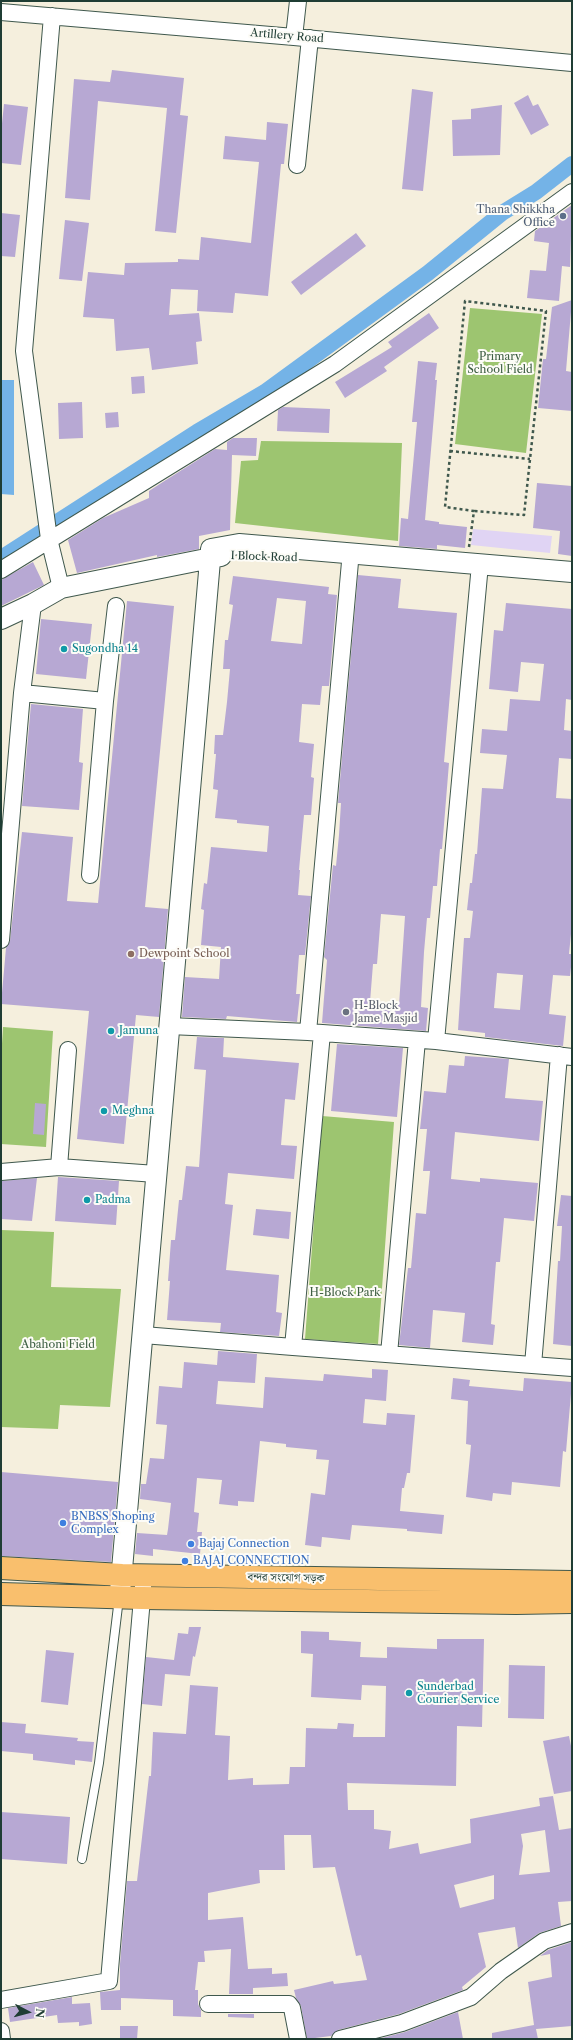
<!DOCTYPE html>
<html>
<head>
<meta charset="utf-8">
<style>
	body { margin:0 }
	#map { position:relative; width:573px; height:2040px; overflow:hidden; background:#f5efdd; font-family:"Libre Caslon Text",serif }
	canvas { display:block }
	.frame { position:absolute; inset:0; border:2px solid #1f3d34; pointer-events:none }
	.north { position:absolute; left:8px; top:1992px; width:40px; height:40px; -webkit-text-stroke:3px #fdfcf7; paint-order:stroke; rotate:96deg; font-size:11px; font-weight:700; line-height:16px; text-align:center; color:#1f3d34 }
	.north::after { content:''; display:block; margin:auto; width:14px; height:18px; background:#1f3d34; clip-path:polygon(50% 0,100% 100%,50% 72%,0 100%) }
</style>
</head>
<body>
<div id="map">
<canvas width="573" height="2040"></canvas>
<div class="frame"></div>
<div class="north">N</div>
</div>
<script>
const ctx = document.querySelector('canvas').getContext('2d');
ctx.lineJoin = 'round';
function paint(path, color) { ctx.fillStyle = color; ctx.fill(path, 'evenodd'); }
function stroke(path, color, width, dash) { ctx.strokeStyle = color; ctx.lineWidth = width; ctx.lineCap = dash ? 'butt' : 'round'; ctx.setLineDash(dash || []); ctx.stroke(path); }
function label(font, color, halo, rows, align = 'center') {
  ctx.font = font + ' "Libre Caslon Text","Noto Serif Bengali",serif'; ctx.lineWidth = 4; ctx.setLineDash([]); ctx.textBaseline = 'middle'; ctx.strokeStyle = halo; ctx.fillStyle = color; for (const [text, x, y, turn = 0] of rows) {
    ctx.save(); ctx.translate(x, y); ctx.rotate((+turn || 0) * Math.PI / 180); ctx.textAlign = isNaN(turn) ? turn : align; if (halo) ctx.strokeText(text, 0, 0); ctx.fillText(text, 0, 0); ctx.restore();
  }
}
paint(new Path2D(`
	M 473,529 L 552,536 L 550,553 L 471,545 Z`), '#e0d4f4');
paint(new Path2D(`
	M 470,308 L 542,314 L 526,453 L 455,444 Z
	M 261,441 L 402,443 L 398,541 L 235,523 L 241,461 L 258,460 Z
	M 3,1027 L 53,1031 L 46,1147 L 1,1144 L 1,1060 Z
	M 322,1116 L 394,1122 L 378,1344 L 305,1339 Z
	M 1,1230 L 54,1232 L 51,1287 L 121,1289 L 110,1407 L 60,1405 L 58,1429 L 1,1427 Z`), '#9dc570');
paint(new Path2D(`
	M 1,380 L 14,380 L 14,495 L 1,494 Z`), '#74b3e7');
stroke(new Path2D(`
	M 1,558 L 197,432 L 265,392 L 428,273 L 502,213 L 536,192 L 572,164`), '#74b3e7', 16);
paint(new Path2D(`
	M 112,70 L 184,78 L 180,115 L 188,116 L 176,233 L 155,231 L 167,108 L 98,101 L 90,200 L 65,198 L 74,79 L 110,82 Z
	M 412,89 L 433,92 L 423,191 L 402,189 Z
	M 528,95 L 533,106 L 538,104 L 549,125 L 531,135 L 514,103 Z
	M 4,104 L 28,107 L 21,165 L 1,163 L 1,133 Z
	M 502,105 L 500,155 L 453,156 L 452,120 L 471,119 L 471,109 Z
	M 267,122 L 288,124 L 284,164 L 281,164 L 268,296 L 235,293 L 233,313 L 197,311 L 198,290 L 171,289 L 169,315 L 199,313 L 202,341 L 196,342 L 198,364 L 152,370 L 149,348 L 116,351 L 114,319 L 83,317 L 88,272 L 124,275 L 125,263 L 178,262 L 178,259 L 199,260 L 201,237 L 251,243 L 259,162 L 223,159 L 225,136 L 266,140 Z
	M 572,205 L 570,267 L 562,266 L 559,301 L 527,298 L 530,270 L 546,271 L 549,243 L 534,241 L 535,231 Z
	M 1,213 L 20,215 L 15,257 L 1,256 Z
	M 65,220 L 89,223 L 82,281 L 59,279 Z
	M 356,233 L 366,246 L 301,295 L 291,282 Z
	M 572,300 L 566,371 L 572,372 L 572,411 L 538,408 L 543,359 L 546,359 L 552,307 Z
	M 429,313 L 439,328 L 384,367 L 387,371 L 345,398 L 335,382 L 392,347 L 388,342 Z
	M 418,361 L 437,363 L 435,380 L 437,380 L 425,520 L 439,522 L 439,524 L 467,527 L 465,548 L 437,545 L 437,549 L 399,546 L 401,518 L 408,519 L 417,422 L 412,422 Z
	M 144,376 L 145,393 L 132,394 L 131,377 Z
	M 82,402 L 83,438 L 59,439 L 58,403 Z
	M 283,407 L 330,409 L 329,433 L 277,431 L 278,410 Z
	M 118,412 L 119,427 L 106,428 L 105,413 Z
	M 233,438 L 257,438 L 256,456 L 232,455 L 230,530 L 199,536 L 199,549 L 157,557 L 157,555 L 77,573 L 68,540 L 103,518 L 149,498 L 149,491 L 166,480 L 215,449 L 227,450 L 227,442 Z
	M 537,483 L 572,486 L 572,556 L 558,554 L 560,531 L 533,528 Z
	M 33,562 L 44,585 L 1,606 L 1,580 Z
	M 358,575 L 401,579 L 398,608 L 457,613 L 444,762 L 449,763 L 442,849 L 440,849 L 437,886 L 433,886 L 430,918 L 427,918 L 424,952 L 421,1007 L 428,1008 L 426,1031 L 322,1023 L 327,960 L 324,957 L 333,865 L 336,866 L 339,835 L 341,803 L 338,803 ZM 381,914 L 405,916 L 399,1005 L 370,1002 L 373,964 L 377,964 Z
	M 233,576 L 329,587 L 328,594 L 337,595 L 329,686 L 322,686 L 320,705 L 302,704 L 299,742 L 314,744 L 311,777 L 314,778 L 311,815 L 304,815 L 299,870 L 300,870 L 298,895 L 311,896 L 305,955 L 299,955 L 296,994 L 300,994 L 297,1022 L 227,1016 L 226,1019 L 182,1017 L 185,977 L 219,979 L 221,947 L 201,945 L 204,910 L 201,909 L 204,883 L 207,884 L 211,847 L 267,852 L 269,826 L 237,823 L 237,820 L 215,818 L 218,790 L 213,789 L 216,754 L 214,754 L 215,735 L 223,735 L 227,702 L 230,669 L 223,669 L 225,640 L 228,640 L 233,605 L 229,604 ZM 277,598 L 306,601 L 302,644 L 271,641 Z
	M 127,601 L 174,606 L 145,907 L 168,909 L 159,1017 L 136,1015 L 124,1144 L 77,1139 L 89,1011 L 1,1004 L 6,948 L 10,941 L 22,832 L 73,837 L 67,901 L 98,903 Z
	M 506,603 L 572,609 L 572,700 L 566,699 L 564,730 L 572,731 L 572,759 L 559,758 L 556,798 L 572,799 L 572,924 L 569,954 L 572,954 L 572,958 L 570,976 L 553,975 L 549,1014 L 566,1016 L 563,1046 L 485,1037 L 485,1033 L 458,1030 L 464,938 L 470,938 L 473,911 L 467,910 L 470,883 L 472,883 L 475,854 L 477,854 L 482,788 L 503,789 L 507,755 L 480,753 L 482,729 L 507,731 L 510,699 L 540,701 L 544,664 L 521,662 L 518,692 L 489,689 L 494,630 L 503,631 ZM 497,973 L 523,975 L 520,1010 L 494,1008 Z
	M 41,619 L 92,624 L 86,679 L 36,674 Z
	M 31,704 L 83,709 L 79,762 L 83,763 L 79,810 L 22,806 Z
	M 197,1037 L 224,1038 L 223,1057 L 299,1063 L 295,1100 L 285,1099 L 281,1145 L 297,1146 L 294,1179 L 228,1173 L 225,1204 L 233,1205 L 226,1270 L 279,1275 L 276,1312 L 282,1313 L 279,1336 L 220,1332 L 221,1323 L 167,1320 L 170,1281 L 168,1281 L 171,1240 L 175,1240 L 179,1200 L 182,1200 L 186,1166 L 199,1167 L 206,1070 L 194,1069 Z
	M 337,1044 L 403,1048 L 397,1117 L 331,1111 Z
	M 465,1056 L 509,1059 L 505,1098 L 543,1101 L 539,1141 L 455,1132 L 451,1179 L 480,1182 L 480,1178 L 538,1183 L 534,1221 L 504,1218 L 500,1262 L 496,1262 L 491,1324 L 495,1325 L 493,1345 L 462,1342 L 465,1313 L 433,1310 L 430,1348 L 399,1345 L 408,1268 L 411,1268 L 416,1213 L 426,1214 L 430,1171 L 423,1171 L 427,1129 L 420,1129 L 424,1091 L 446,1093 L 449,1065 L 464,1066 Z
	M 35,1103 L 46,1104 L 44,1135 L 33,1134 Z
	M 58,1177 L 119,1181 L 116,1225 L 55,1221 Z
	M 37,1178 L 32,1221 L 1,1219 L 1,1181 Z
	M 561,1195 L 572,1196 L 572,1346 L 553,1344 L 558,1261 L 560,1261 L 562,1226 L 557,1226 Z
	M 256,1209 L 291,1212 L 289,1239 L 253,1235 Z
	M 218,1351 L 257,1354 L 255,1383 L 218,1381 L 216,1404 L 263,1408 L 265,1377 L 323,1381 L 324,1374 L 372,1378 L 372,1369 L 388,1370 L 386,1401 L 365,1399 L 363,1423 L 386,1425 L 387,1413 L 415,1415 L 410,1473 L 407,1473 L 404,1488 L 402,1488 L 400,1511 L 444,1515 L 442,1534 L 407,1531 L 407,1529 L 352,1525 L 350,1540 L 322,1537 L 321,1547 L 305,1545 L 311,1493 L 325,1495 L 329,1460 L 316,1459 L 317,1450 L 286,1447 L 286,1444 L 260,1441 L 254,1502 L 238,1501 L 238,1506 L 219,1504 L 222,1480 L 197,1478 L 194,1512 L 199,1513 L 197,1532 L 202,1532 L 200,1554 L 153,1549 L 153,1556 L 135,1554 L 137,1533 L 167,1535 L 168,1529 L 171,1503 L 140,1499 L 141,1484 L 146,1484 L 150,1458 L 164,1459 L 167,1425 L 156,1424 L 159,1386 L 182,1388 L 184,1362 L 217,1365 Z
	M 453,1378 L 470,1380 L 469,1386 L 523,1391 L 524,1378 L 572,1382 L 566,1452 L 563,1451 L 560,1487 L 512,1482 L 511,1495 L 493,1493 L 492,1501 L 466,1497 L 471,1445 L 466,1444 L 468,1401 L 451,1399 Z
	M 1,1472 L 118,1482 L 111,1562 L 1,1556 Z
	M 189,1627 L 201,1627 L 195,1657 L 193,1656 L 190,1676 L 165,1674 L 162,1706 L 142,1704 L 146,1657 L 174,1660 L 178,1633 L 188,1634 Z
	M 301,1631 L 329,1632 L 329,1640 L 361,1642 L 360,1657 L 387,1658 L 387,1647 L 437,1649 L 437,1639 L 484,1639 L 482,1727 L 457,1726 L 456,1786 L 347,1783 L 348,1810 L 374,1810 L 374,1829 L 391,1831 L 389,1849 L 418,1843 L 420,1854 L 471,1843 L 470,1819 L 540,1806 L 539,1798 L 553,1796 L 559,1830 L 572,1828 L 572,1901 L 558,1902 L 561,1926 L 539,1933 L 518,1948 L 515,1927 L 478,1933 L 486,1967 L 462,1987 L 463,1990 L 399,2014 L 338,2030 L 331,2036 L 307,2039 L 301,2006 L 296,1998 L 294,1990 L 333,1981 L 334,1984 L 367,1980 L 361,1955 L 356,1956 L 335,1867 L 313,1868 L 311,1835 L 284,1835 L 285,1870 L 259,1870 L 260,1883 L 208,1893 L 208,1920 L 243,1917 L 248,1969 L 272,1968 L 272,1974 L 287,1973 L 288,1986 L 253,1988 L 253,1994 L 229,1994 L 231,1949 L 204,1951 L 205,1962 L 198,1962 L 195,1990 L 198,1990 L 198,2004 L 201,2010 L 201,2017 L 173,2016 L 173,2000 L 121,1998 L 121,2010 L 101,2010 L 100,1992 L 120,1990 L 120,1964 L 127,1881 L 137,1881 L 149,1776 L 151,1776 L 153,1732 L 186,1734 L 190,1685 L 218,1687 L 215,1735 L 230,1736 L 228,1780 L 253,1778 L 253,1785 L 289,1784 L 290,1767 L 305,1767 L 306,1728 L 337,1729 L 338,1723 L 354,1724 L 353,1737 L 385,1737 L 386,1686 L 362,1685 L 361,1700 L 311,1697 L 313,1654 L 301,1653 ZM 545,1830 L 550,1872 L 519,1875 L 523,1846 L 521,1834 ZM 494,1875 L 494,1899 L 460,1908 L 454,1885 Z
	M 46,1650 L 74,1653 L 68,1705 L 41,1702 Z
	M 509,1665 L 545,1666 L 544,1719 L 508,1718 Z
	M 1,1722 L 26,1724 L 25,1733 L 78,1738 L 77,1741 L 94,1742 L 92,1762 L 75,1760 L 75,1765 L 33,1760 L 33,1754 L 1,1751 Z
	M 569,1736 L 572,1751 L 572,1791 L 554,1794 L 543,1741 Z
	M 1,1812 L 70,1817 L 67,1864 L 1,1859 Z
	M 572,1942 L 572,2026 L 536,2029 L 538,2039 L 492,2039 L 492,2033 L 534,2025 L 528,1982 L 552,1977 L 550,1954 L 540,1956 L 548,1950 Z
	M 72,1997 L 72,2004 L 90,2003 L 92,2024 L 79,2026 L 79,2022 L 58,2023 L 57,2015 L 10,2022 L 8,2008 Z
	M 458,2012 L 463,2039 L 378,2039 L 405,2032 Z
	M 228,2014 L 254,2014 L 254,2018 L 228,2017 Z
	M 120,2026 L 138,2026 L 137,2039 L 120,2039 Z`), '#b7a8d3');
const service = new Path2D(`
	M 82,1859 L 99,1763 L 119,1598`);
const minor = new Path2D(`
	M 1,12 L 294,37 L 572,63
	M 52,16 L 24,351 L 49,539 L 61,588
	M 294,37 L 298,1
	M 297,165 L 310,38
	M 1,570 L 335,364 L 572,192
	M 33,604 L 22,693 L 105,701
	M 90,875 L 105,701 L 116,606
	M 1,940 L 22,693
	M 169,1026 L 308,1032 L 350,562
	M 308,1032 L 436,1041 L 479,575
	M 436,1041 L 572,1057
	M 68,1050 L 59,1167 L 156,1174
	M 1,1172 L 59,1167
	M 143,1335 L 293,1347 L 322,1033
	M 293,1347 L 572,1368
	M 389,1354 L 417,1040
	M 533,1365 L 559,1055
	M 1,2000 L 109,1981 L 144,1575
	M 208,2004 L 289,2004 L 292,2008 L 298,2039
	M 1,2031 L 2,2039
	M 340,2039 L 402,2023 L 471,1997 L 501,1971 L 544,1941 L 572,1932`);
const tertiary = new Path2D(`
	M 1,619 L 33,604 L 61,588 L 221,556
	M 120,1592 L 211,549 L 239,544 L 572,572`);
const trunk = new Path2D(`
	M 1,1568 L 122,1575 L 572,1582
	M 1,1594 L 142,1598 L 516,1603 L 572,1602`);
stroke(service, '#3f584d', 10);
stroke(minor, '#3f584d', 18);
stroke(tertiary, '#3f584d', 22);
stroke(trunk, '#3f584d', 24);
stroke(new Path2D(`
	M 450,451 L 530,459
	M 469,547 L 474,511 L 445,507 L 465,301 L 546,311 L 524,515 L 474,511`), '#3f584d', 2.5, [3, 3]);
stroke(service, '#fff', 8);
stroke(minor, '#fff', 16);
stroke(tertiary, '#fff', 20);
stroke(trunk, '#f9bf6d', 22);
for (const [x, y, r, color] of [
	[563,216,4,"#5c6f8a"],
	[64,649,4,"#0f9aa8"],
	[131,954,4,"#8d6e63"],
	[346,1012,4,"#6b7280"],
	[111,1031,4,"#0f9aa8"],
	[104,1111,4,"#0f9aa8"],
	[87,1200,4,"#0f9aa8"],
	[63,1523,4,"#3f7fe0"],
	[191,1544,4,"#3f7fe0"],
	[185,1561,4,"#3f7fe0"],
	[409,1693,4,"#0f9aa8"]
]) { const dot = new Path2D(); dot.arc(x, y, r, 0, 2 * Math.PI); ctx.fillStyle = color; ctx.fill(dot); stroke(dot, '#fdfcf7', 1.5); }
label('11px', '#1f3d34', '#fdfcf7', [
	["Artillery Road",287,36,5],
	["I Block Road",264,557,2],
	["বন্দর সংযোগ সড়ক",286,1578,1]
]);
label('11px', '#4e5e75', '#fdfcf7', [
	["Thana Shikkha",555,210],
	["Office",555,223]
], 'right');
label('11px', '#3e5f43', '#fdfcf7', [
	["Primary",500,357],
	["School Field",500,370],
	["H-Block Park",345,1293],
	["Abahoni Field",58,1345]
]);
label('11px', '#0d838f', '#fdfcf7', [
	["Sugondha 14",72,649],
	["Jamuna",119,1031],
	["Meghna",112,1111],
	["Padma",95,1200],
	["Sunderbad",417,1687],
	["Courier Service",417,1700]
], 'left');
label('11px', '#785e54', '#fdfcf7', [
	["Dewpoint School",139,954]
], 'left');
label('11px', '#5b616d', '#fdfcf7', [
	["H-Block",354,1006],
	["Jame Masjid",354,1019]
], 'left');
label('11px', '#366cbe', '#fdfcf7', [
	["BNBSS Shoping",71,1517],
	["Complex",71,1530],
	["Bajaj Connection",199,1544],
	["BAJAJ CONNECTION",193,1561]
], 'left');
</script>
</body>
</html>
